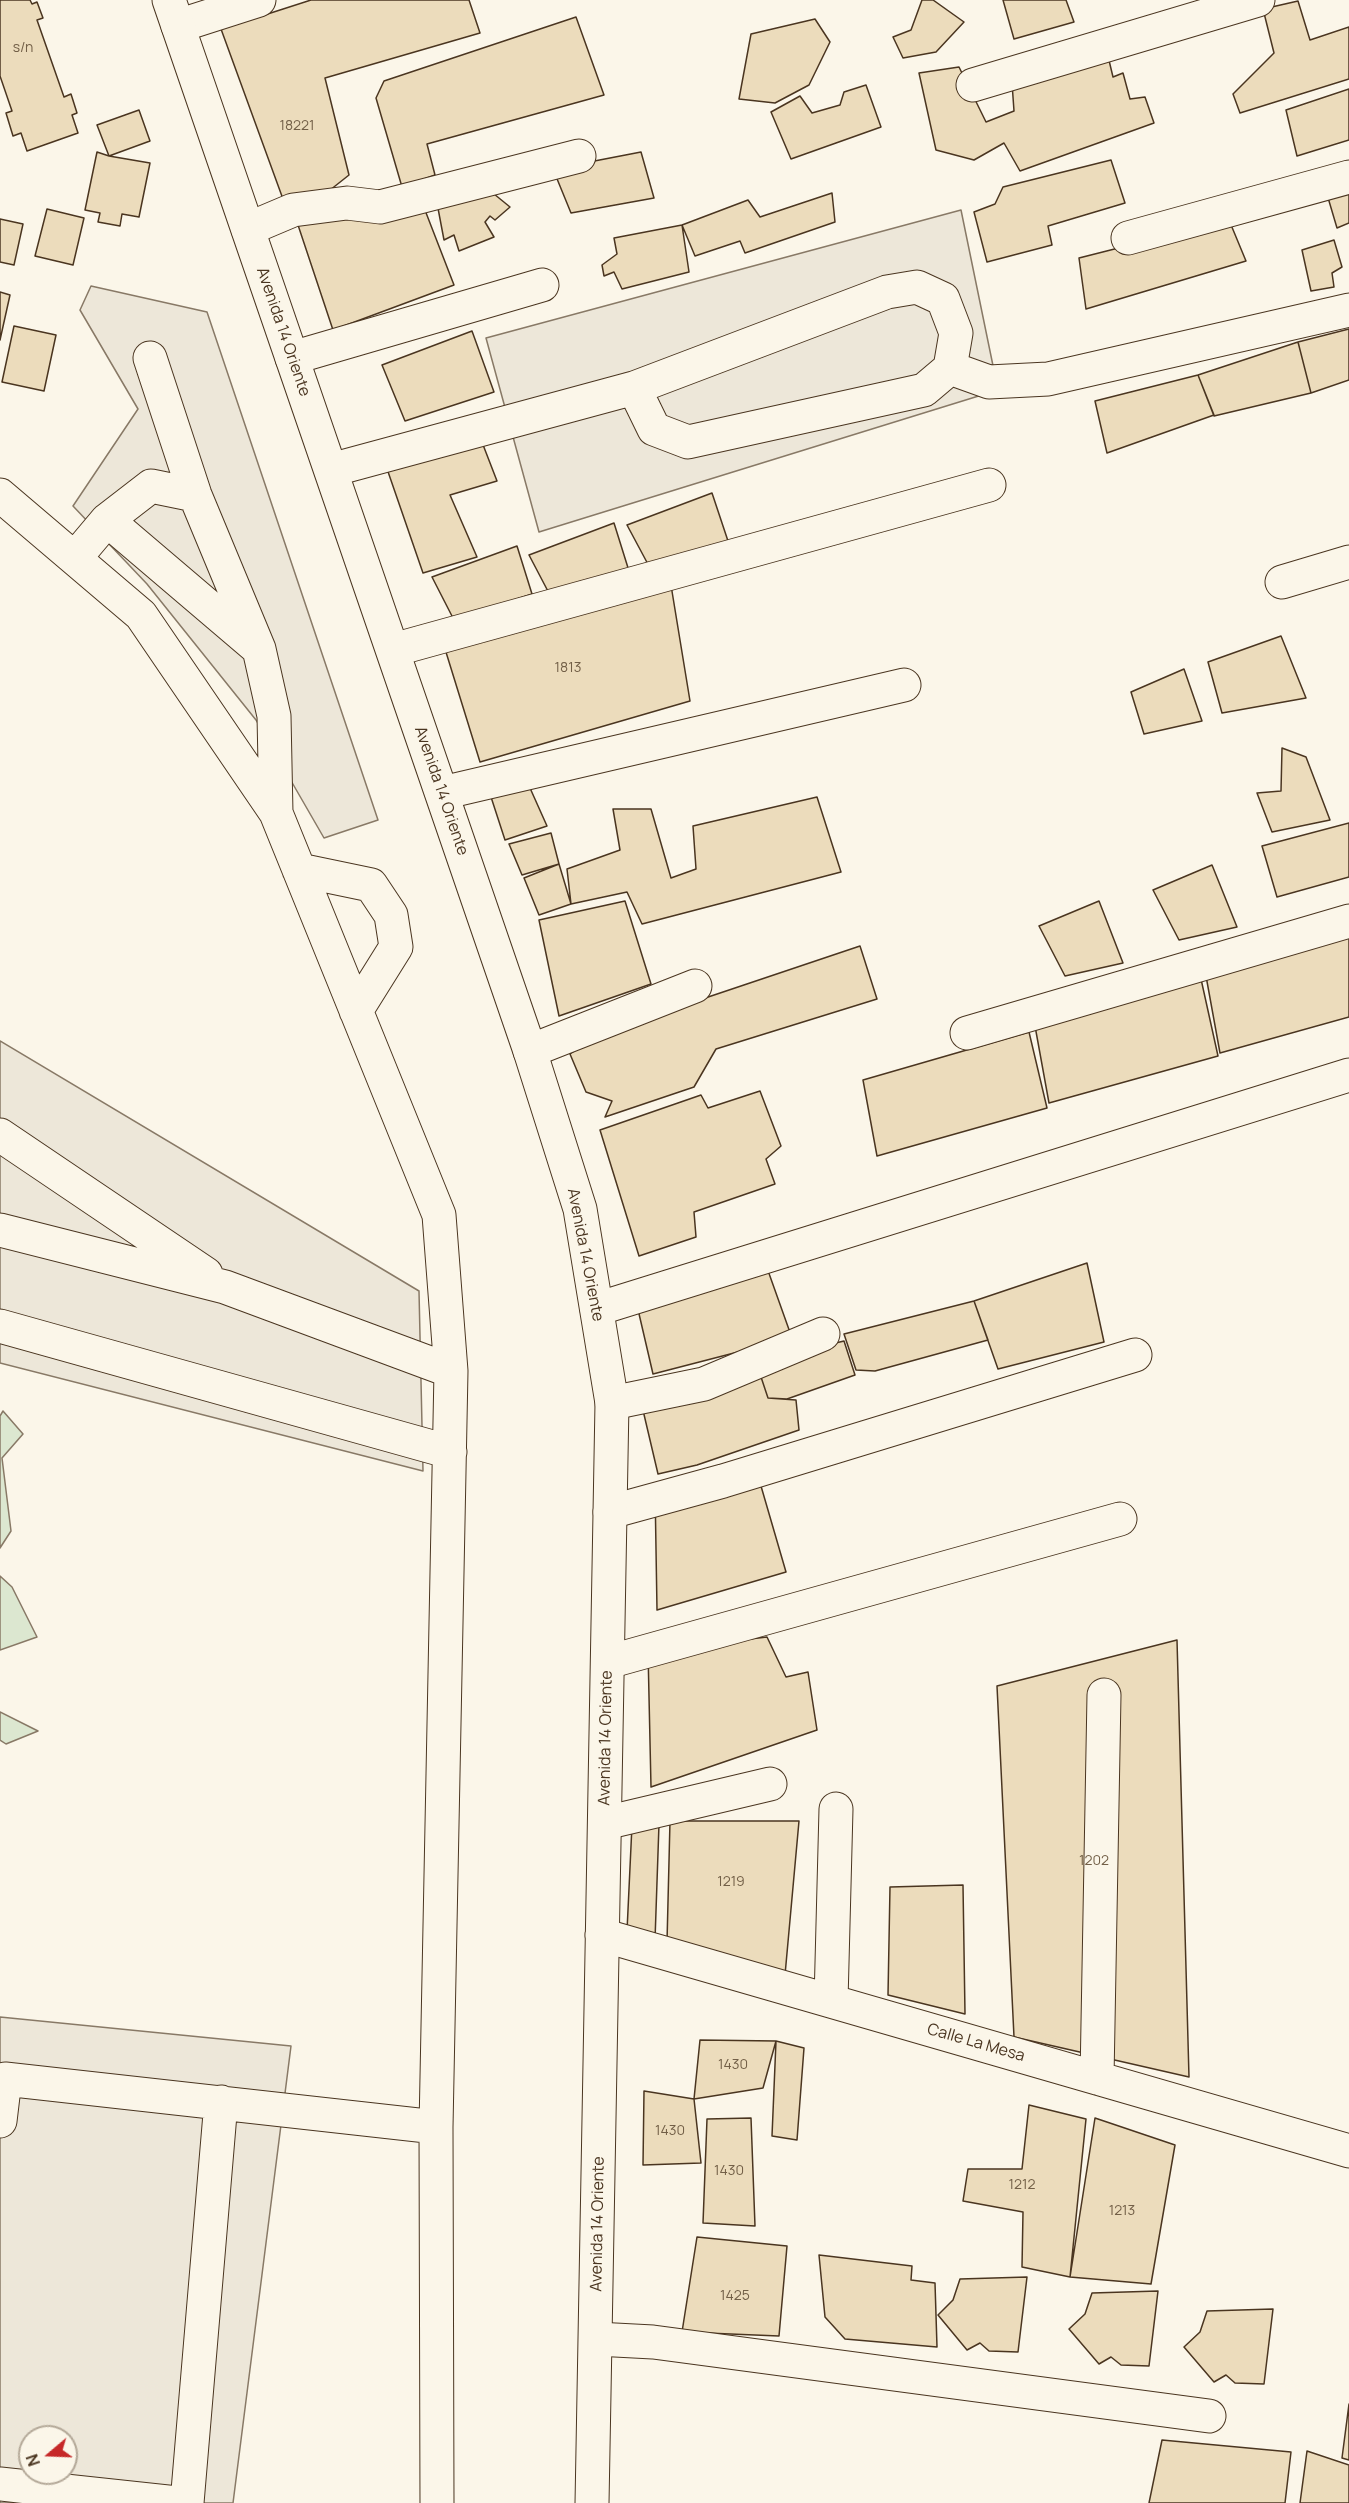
<!DOCTYPE html>
<html>
<head>
<meta charset="utf-8">
<style>
	body { margin:0 }
	#map { position:relative; width:1349px; height:2503px; overflow:hidden; background:#fbf6e9; font-family:Manrope,sans-serif }
	canvas { display:block }
	.north { position:absolute; left:18px; top:2425px; width:60px; height:60px; box-sizing:border-box; background:#fbf6e9; border:2px solid #b4a999; border-radius:50%; rotate:251deg; font-size:16px; font-weight:700; line-height:24px; text-align:center; color:#4a3520 }
	.north::after { content:''; display:block; margin:auto; width:21px; height:27px; background:#c62828; clip-path:polygon(50% 0,100% 100%,50% 72%,0 100%) }
</style>
</head>
<body>
<div id="map">
<canvas width="1349" height="2503"></canvas>
<div class="north">N</div>
</div>
<script>
const ctx = document.querySelector('canvas').getContext('2d');
ctx.lineJoin = 'round';
function paint(path, color) { ctx.fillStyle = color; ctx.fill(path, 'evenodd'); }
function stroke(path, color, width, dash) { ctx.strokeStyle = color; ctx.lineWidth = width; ctx.lineCap = dash ? 'butt' : 'round'; ctx.setLineDash(dash || []); ctx.stroke(path); }
function label(font, color, halo, rows, align = 'center') {
  ctx.font = font + ' Manrope,sans-serif'; ctx.lineWidth = 4.5; ctx.setLineDash([]); ctx.textBaseline = 'middle'; ctx.strokeStyle = halo; ctx.fillStyle = color; for (const [text, x, y, turn = 0] of rows) {
    ctx.save(); ctx.translate(x, y); ctx.rotate((+turn || 0) * Math.PI / 180); ctx.textAlign = isNaN(turn) ? turn : align; if (halo) ctx.strokeText(text, 0, 0); ctx.fillText(text, 0, 0); ctx.restore();
  }
}
const green = new Path2D(`
	M 3,1411 L 23,1434 L 2,1458 L 11,1531 L 0,1548 L 0,1416 Z
	M 0,1576 L 12,1587 L 37,1637 L 0,1650 Z
	M 0,1712 L 38,1731 L 6,1744 L 0,1740 Z`);
paint(green, '#dce7d0');
stroke(green, '#887966', 1.5);
const parking = new Path2D(`
	M 961,210 L 998,390 L 539,532 L 486,338 Z
	M 91,286 L 207,312 L 378,820 L 324,838 L 256,720 L 147,584 L 73,506 L 138,409 L 80,310 Z
	M 0,1041 L 419,1291 L 423,1471 L 0,1363 Z
	M 0,2017 L 291,2046 L 233,2503 L 0,2503 ZM 30,2437 L 66,2437 L 66,2473 L 30,2473 Z`);
paint(parking, '#ede7d9');
stroke(parking, '#887966', 1.5);
const building = new Path2D(`
	M 0,0 L 30,0 L 32,4 L 37,2 L 43,18 L 37,20 L 64,97 L 71,94 L 77,113 L 72,115 L 78,133 L 27,151 L 21,133 L 13,136 L 6,113 L 12,111 L 0,76 Z
	M 311,0 L 469,0 L 480,33 L 325,78 L 349,175 L 291,221 L 221,29 Z
	M 922,0 L 933,0 L 964,22 L 936,52 L 903,58 L 893,37 L 911,30 Z
	M 1003,0 L 1066,0 L 1074,22 L 1014,39 Z
	M 1298,1 L 1310,40 L 1349,27 L 1349,79 L 1240,113 L 1233,94 L 1274,53 L 1263,9 Z
	M 576,17 L 604,95 L 427,144 L 435,175 L 402,187 L 376,98 L 384,81 Z
	M 815,19 L 830,42 L 809,85 L 775,103 L 739,99 L 751,34 Z
	M 1107,52 L 1113,77 L 1123,73 L 1130,99 L 1145,97 L 1154,123 L 1020,171 L 1004,143 L 974,160 L 936,150 L 919,73 L 959,67 L 986,122 L 1014,111 L 1012,83 Z
	M 866,85 L 881,127 L 791,159 L 771,112 L 800,96 L 812,113 L 840,105 L 844,92 Z
	M 1349,89 L 1349,140 L 1297,156 L 1286,110 Z
	M 139,110 L 150,141 L 109,156 L 97,125 Z
	M 97,152 L 109,156 L 150,163 L 139,217 L 122,214 L 120,226 L 98,222 L 100,213 L 85,210 Z
	M 641,152 L 654,198 L 571,213 L 553,169 Z
	M 1111,160 L 1125,203 L 1048,226 L 1052,245 L 987,262 L 974,212 L 995,204 L 1003,187 Z
	M 1349,167 L 1349,223 L 1337,228 L 1321,174 Z
	M 483,185 L 510,207 L 495,220 L 490,216 L 485,222 L 494,237 L 459,251 L 454,235 L 444,240 L 437,203 Z
	M 832,193 L 835,222 L 745,253 L 740,241 L 695,256 L 682,225 L 748,200 L 760,217 Z
	M 423,205 L 454,285 L 333,330 L 293,210 Z
	M 47,209 L 84,218 L 73,265 L 35,256 Z
	M 0,219 L 23,224 L 14,265 L 0,262 Z
	M 1229,220 L 1246,261 L 1086,309 L 1079,258 Z
	M 682,225 L 689,272 L 622,289 L 614,272 L 604,276 L 602,265 L 617,254 L 614,238 Z
	M 1334,240 L 1342,267 L 1332,273 L 1334,287 L 1311,291 L 1302,250 Z
	M 0,292 L 10,295 L 0,340 Z
	M 14,326 L 56,335 L 44,391 L 2,382 Z
	M 1349,329 L 1349,380 L 1311,393 L 1298,342 Z
	M 472,331 L 494,392 L 405,421 L 382,365 Z
	M 1298,342 L 1311,393 L 1214,416 L 1198,375 Z
	M 1198,375 L 1214,415 L 1107,453 L 1095,401 Z
	M 480,437 L 497,481 L 450,495 L 477,557 L 423,573 L 385,463 Z
	M 712,493 L 728,541 L 650,568 L 627,525 Z
	M 614,523 L 629,571 L 551,597 L 529,555 Z
	M 517,546 L 532,594 L 454,620 L 432,577 Z
	M 669,573 L 690,701 L 480,762 L 441,636 Z
	M 1281,636 L 1306,698 L 1222,713 L 1208,662 Z
	M 1184,669 L 1202,721 L 1144,734 L 1131,692 Z
	M 1282,748 L 1306,757 L 1330,820 L 1272,832 L 1257,793 L 1281,791 Z
	M 530,788 L 547,826 L 505,840 L 491,797 Z
	M 817,797 L 841,872 L 642,924 L 627,892 L 571,904 L 567,869 L 620,850 L 613,809 L 651,809 L 671,878 L 696,869 L 693,826 Z
	M 1349,823 L 1349,877 L 1277,897 L 1262,846 Z
	M 551,833 L 559,864 L 522,875 L 509,844 Z
	M 559,864 L 571,904 L 539,915 L 524,878 Z
	M 1212,865 L 1237,927 L 1179,940 L 1153,890 Z
	M 625,901 L 651,984 L 559,1016 L 539,920 Z
	M 1099,901 L 1123,963 L 1065,976 L 1039,926 Z
	M 1349,935 L 1349,1017 L 1220,1053 L 1206,976 Z
	M 860,946 L 877,999 L 716,1049 L 694,1087 L 605,1117 L 612,1101 L 586,1092 L 570,1054 L 601,1033 Z
	M 1201,979 L 1218,1056 L 1049,1103 L 1035,1026 Z
	M 1029,1032 L 1047,1108 L 877,1156 L 863,1080 Z
	M 760,1091 L 781,1146 L 766,1159 L 775,1184 L 694,1212 L 696,1237 L 639,1256 L 600,1130 L 701,1095 L 708,1108 Z
	M 761,1251 L 792,1338 L 653,1374 L 633,1288 Z
	M 1087,1263 L 1104,1342 L 998,1369 L 974,1301 Z
	M 974,1301 L 988,1340 L 875,1371 L 856,1370 L 844,1334 Z
	M 844,1341 L 855,1375 L 787,1399 L 768,1398 L 756,1362 Z
	M 756,1362 L 768,1398 L 796,1400 L 799,1430 L 697,1465 L 658,1474 L 638,1389 Z
	M 754,1462 L 786,1572 L 657,1610 L 655,1488 Z
	M 767,1637 L 786,1677 L 808,1672 L 817,1730 L 651,1787 L 648,1651 Z
	M 1177,1640 L 1189,2077 L 1014,2037 L 997,1686 Z
	M 670,1821 L 799,1821 L 785,1975 L 667,1942 Z
	M 659,1824 L 655,1940 L 627,1931 L 632,1825 Z
	M 963,1885 L 965,2014 L 888,1995 L 890,1887 Z
	M 700,2040 L 776,2041 L 763,2088 L 694,2099 Z
	M 776,2041 L 804,2048 L 797,2140 L 772,2136 Z
	M 644,2091 L 694,2099 L 701,2163 L 643,2165 Z
	M 1029,2105 L 1086,2119 L 1070,2277 L 1022,2267 L 1023,2212 L 963,2201 L 968,2169 L 1022,2169 Z
	M 751,2118 L 755,2226 L 703,2223 L 707,2119 Z
	M 1095,2118 L 1175,2145 L 1151,2284 L 1070,2277 Z
	M 697,2237 L 787,2246 L 779,2336 L 682,2332 Z
	M 819,2255 L 912,2266 L 911,2280 L 935,2283 L 937,2347 L 845,2339 L 825,2317 Z
	M 1027,2277 L 1018,2352 L 989,2351 L 980,2343 L 967,2350 L 938,2315 L 953,2300 L 960,2279 Z
	M 1158,2291 L 1149,2366 L 1121,2365 L 1111,2357 L 1099,2364 L 1069,2329 L 1085,2314 L 1092,2293 Z
	M 1273,2309 L 1264,2384 L 1235,2383 L 1226,2375 L 1214,2382 L 1184,2347 L 1200,2332 L 1207,2311 Z
	M 1349,2404 L 1349,2460 L 1342,2458 Z
	M 1162,2440 L 1291,2452 L 1285,2503 L 1149,2503 Z
	M 1307,2451 L 1349,2465 L 1349,2503 L 1300,2503 Z`);
paint(building, '#ecdcbc');
stroke(building, '#4a3520', 1.5);
const minor = new Path2D(`
	M 178,26 L 259,0
	M 973,85 L 1258,0
	M 248,229 L 293,210 L 347,203 L 380,207 L 579,156
	M 1128,238 L 1349,177
	M 150,358 L 195,495 L 259,649 L 274,716 L 276,813
	M 292,358 L 542,285
	M 950,368 L 989,382 L 1048,379 L 1349,310
	M 331,470 L 634,388 L 887,292 L 917,287 L 943,299 L 956,333 L 950,368 L 924,390 L 688,442 L 654,429 L 634,388
	M 0,495 L 141,615 L 276,813 L 439,1215 L 451,1371 L 436,2127 L 437,2503
	M 107,520 L 255,646
	M 75,558 L 107,520 L 151,486 L 195,495
	M 1282,582 L 1349,562
	M 393,650 L 989,485
	M 442,793 L 904,685
	M 299,870 L 371,885 L 391,915 L 396,947 L 356,1011
	M 967,1033 L 1349,921
	M 530,1051 L 695,986
	M 0,1135 L 206,1274
	M 0,1230 L 225,1287 L 451,1371
	M 597,1309 L 1349,1075
	M 0,1326 L 450,1452
	M 612,1403 L 704,1384 L 823,1334
	M 610,1512 L 723,1481 L 1135,1355
	M 608,1662 L 1120,1519
	M 605,1823 L 770,1784
	M 602,1935 L 1349,2151
	M 831,2001 L 836,1809
	M 1097,2078 L 1104,1695
	M 0,2121 L 5,2079 L 436,2127
	M 596,2339 L 653,2342 L 1209,2416
	M 0,2484 L 177,2503
	M 187,2503 L 221,2102`);
const major = new Path2D(`
	M 169,0 L 530,1051 L 580,1209 L 612,1403 L 592,2503`);
stroke(minor, '#4a3520', 35);
stroke(major, '#4a3520', 35);
stroke(minor, '#fbf6e9', 33);
stroke(major, '#fbf6e9', 33);
label('14px', '#725f47', null, [
	["s/n",23,48],
	["18221",297,126],
	["1813",568,668],
	["1202",1094,1861],
	["1219",731,1882],
	["1430",733,2065],
	["1430",670,2131],
	["1430",729,2171],
	["1212",1022,2185],
	["1213",1122,2211],
	["1425",735,2296]
]);
label('16px', '#4a3520', '#fbf6e9', [
	["Avenida 14 Oriente",283,332,71],
	["Avenida 14 Oriente",441,791,71],
	["Avenida 14 Oriente",585,1255,79],
	["Avenida 14 Oriente",606,1738,-89],
	["Calle La Mesa",976,2043,16],
	["Avenida 14 Oriente",598,2224,-89]
]);
</script>
</body>
</html>
